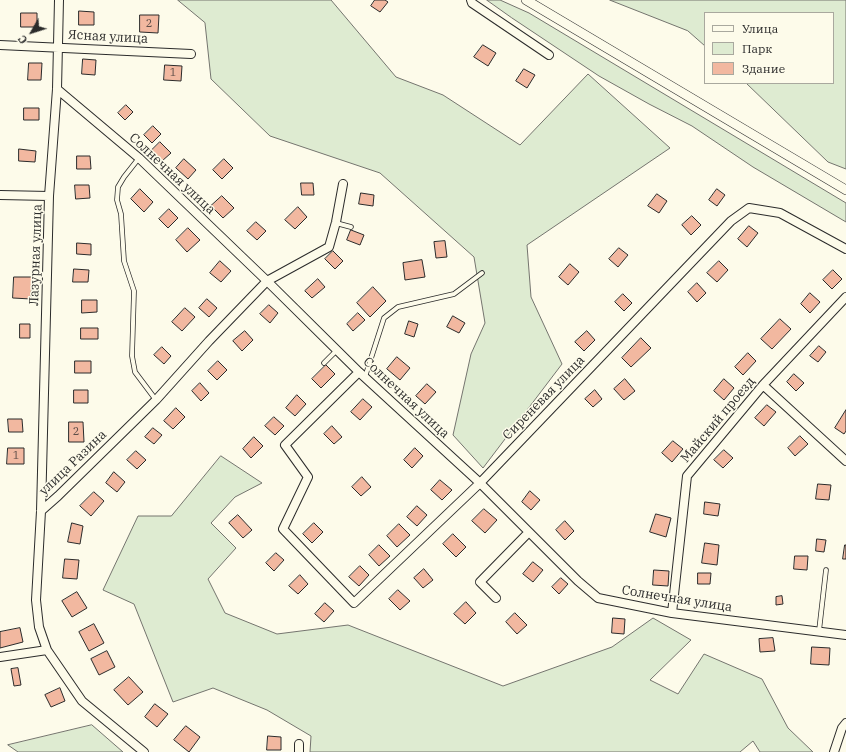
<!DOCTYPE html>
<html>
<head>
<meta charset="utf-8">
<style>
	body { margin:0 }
	#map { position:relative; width:846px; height:752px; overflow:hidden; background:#fdfbea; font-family:"IBM Plex Serif",serif }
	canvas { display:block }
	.legend { position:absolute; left:704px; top:12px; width:130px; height:72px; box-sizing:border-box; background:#fdfbea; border:1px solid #a9a89e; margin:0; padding:5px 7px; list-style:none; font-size:12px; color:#2b2b2b }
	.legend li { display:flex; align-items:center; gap:8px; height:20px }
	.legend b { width:20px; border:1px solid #a9a89e }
	.north { position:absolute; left:12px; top:12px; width:40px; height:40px; -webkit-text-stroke:3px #fdfbea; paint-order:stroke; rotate:231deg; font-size:11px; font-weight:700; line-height:16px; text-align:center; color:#2b2b2b }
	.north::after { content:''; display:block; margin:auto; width:14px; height:18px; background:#2b2b2b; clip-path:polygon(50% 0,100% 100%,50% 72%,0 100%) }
</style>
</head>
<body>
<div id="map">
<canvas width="846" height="752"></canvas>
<ul class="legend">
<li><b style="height:5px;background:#fdfbea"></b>Улица</li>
<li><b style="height:11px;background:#deebd1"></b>Парк</li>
<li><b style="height:11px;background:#f2b8a0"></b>Здание</li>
</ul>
<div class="north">С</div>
</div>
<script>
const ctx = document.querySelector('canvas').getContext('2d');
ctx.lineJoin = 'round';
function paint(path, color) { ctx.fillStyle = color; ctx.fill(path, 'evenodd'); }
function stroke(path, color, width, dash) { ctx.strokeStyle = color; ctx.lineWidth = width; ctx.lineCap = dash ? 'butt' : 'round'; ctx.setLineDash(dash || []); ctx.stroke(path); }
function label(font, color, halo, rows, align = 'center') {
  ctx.font = font + ' "IBM Plex Serif",serif'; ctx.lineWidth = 3; ctx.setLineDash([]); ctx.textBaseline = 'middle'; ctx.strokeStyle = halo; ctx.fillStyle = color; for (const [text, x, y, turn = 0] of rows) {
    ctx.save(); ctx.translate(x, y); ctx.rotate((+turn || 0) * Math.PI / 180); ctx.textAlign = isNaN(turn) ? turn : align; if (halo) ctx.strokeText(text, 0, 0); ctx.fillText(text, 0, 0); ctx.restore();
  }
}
const green = new Path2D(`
	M 178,0 L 331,0 L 396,77 L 443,95 L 520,145 L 588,74 L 670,148 L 527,245 L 531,297 L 562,364 L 483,468 L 453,435 L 471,354 L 485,323 L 474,257 L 380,173 L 270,136 L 211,79 L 205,23 Z
	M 487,0 L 500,0 L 529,13 L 846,203 L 846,222 L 753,167 L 692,126 L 649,104 L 599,76 L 512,18 Z
	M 610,0 L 846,0 L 846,169 L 828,162 L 746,83 L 833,83 L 833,13 L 705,13 L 705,46 L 688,31 Z
	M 221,456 L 262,483 L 235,497 L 211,523 L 236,548 L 208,579 L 225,613 L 277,634 L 348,625 L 503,686 L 612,647 L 653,618 L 691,640 L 650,680 L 678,694 L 704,654 L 762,679 L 788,728 L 813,752 L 760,752 L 753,741 L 740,752 L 310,752 L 311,736 L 267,710 L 213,688 L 173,702 L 134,604 L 103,590 L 138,516 L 171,516 Z
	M 92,725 L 123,752 L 18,752 L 8,745 Z`);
paint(green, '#deebd1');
stroke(green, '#74746e', 1);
const building = new Path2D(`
	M 375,0 L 385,0 L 388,2 L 380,12 L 371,6 Z
	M 79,11 L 94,12 L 94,25 L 79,25 Z
	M 21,13 L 37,13 L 37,27 L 21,27 Z
	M 140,15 L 159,15 L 158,33 L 140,32 Z
	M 483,45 L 496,53 L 488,66 L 474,57 Z
	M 83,59 L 96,60 L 95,75 L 82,74 Z
	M 29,63 L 42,63 L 41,80 L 28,80 Z
	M 165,65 L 182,66 L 181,81 L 164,80 Z
	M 524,69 L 535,75 L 527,88 L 516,81 Z
	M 126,105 L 133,112 L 125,120 L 118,113 Z
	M 24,108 L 39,108 L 39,120 L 24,120 Z
	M 153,126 L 161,134 L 152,143 L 144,135 Z
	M 160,142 L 171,153 L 162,161 L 151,151 Z
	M 19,149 L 36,151 L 35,162 L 19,161 Z
	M 77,156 L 90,156 L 91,169 L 77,169 Z
	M 184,159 L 196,170 L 188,179 L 176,168 Z
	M 224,159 L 233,168 L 222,179 L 213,170 Z
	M 301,183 L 313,183 L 314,195 L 302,195 Z
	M 75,185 L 89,185 L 90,198 L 76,199 Z
	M 140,189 L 153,202 L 144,212 L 131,199 Z
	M 717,189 L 725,195 L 717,206 L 709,200 Z
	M 361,193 L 374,195 L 373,206 L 359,204 Z
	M 657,194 L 667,201 L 659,213 L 648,206 Z
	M 222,196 L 234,208 L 223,218 L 211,206 Z
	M 298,207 L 307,217 L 295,229 L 285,220 Z
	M 169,209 L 178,218 L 168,228 L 159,219 Z
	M 692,216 L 701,225 L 691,235 L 682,225 Z
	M 256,222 L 266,231 L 257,240 L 247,231 Z
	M 749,226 L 758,233 L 747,247 L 738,239 Z
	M 188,228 L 200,240 L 187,252 L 176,240 Z
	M 351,230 L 364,235 L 360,245 L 347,240 Z
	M 445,241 L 447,257 L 436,258 L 434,242 Z
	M 77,243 L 91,244 L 91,255 L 77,254 Z
	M 619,248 L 628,255 L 618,267 L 609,259 Z
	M 333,251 L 343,261 L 335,269 L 325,259 Z
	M 422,260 L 425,277 L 405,280 L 403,263 Z
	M 220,261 L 231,271 L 221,282 L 210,273 Z
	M 719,261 L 728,270 L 717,282 L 707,273 Z
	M 570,264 L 579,272 L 568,285 L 559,277 Z
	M 74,269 L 89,270 L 88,282 L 73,282 Z
	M 833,270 L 842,279 L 832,289 L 823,280 Z
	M 14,277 L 32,277 L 31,299 L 13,298 Z
	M 318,279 L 325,287 L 312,298 L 305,291 Z
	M 697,283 L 706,293 L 697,302 L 688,292 Z
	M 373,287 L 386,301 L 370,317 L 357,303 Z
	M 810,293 L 820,302 L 810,313 L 801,304 Z
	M 623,294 L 632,303 L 624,311 L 615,302 Z
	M 207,299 L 217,308 L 209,317 L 199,308 Z
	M 82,300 L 97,300 L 97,312 L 82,313 Z
	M 269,305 L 278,313 L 270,323 L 260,314 Z
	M 185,308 L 195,317 L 182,331 L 172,322 Z
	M 358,313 L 365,320 L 353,331 L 347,324 Z
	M 453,316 L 465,323 L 459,333 L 447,327 Z
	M 780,319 L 791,329 L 772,349 L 761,339 Z
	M 409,321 L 418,324 L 414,337 L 405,334 Z
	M 20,324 L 30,324 L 30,338 L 20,338 Z
	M 81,328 L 98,328 L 98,339 L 81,339 Z
	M 245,331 L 253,340 L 242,351 L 233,341 Z
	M 587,331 L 595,340 L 584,351 L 575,342 Z
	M 641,338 L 651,348 L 631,367 L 622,358 Z
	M 819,346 L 826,352 L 818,362 L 810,356 Z
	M 162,347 L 171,356 L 164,364 L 154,355 Z
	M 748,353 L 756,361 L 743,375 L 735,367 Z
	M 397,357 L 410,368 L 400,380 L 387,369 Z
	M 75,361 L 91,361 L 91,373 L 75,373 Z
	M 218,361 L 227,370 L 217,380 L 208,371 Z
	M 326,365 L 335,374 L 321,388 L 312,379 Z
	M 794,374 L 804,383 L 796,391 L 787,382 Z
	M 625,379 L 635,391 L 624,400 L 614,389 Z
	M 724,379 L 734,388 L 724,400 L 714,391 Z
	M 200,383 L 209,393 L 201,401 L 192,391 Z
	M 427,384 L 436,392 L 425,404 L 416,396 Z
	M 74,390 L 88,390 L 88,403 L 74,403 Z
	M 595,390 L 602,399 L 593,407 L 585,399 Z
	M 297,395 L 306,404 L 295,416 L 286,408 Z
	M 363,399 L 372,407 L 360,420 L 351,412 Z
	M 767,405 L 776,412 L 764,426 L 755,418 Z
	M 176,408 L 185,417 L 173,429 L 164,421 Z
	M 846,410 L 846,431 L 844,434 L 835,428 Z
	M 274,417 L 284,426 L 275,435 L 265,426 Z
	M 8,419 L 22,419 L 23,432 L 9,432 Z
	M 69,422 L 83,422 L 84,442 L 69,442 Z
	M 332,426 L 342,437 L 334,444 L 324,434 Z
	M 153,428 L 162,435 L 154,444 L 145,437 Z
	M 800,436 L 808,444 L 795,456 L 788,448 Z
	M 254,437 L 263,446 L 251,458 L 243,449 Z
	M 673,441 L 683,449 L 672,462 L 662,453 Z
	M 8,448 L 24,448 L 24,464 L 7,464 Z
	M 415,448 L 423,456 L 412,468 L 404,460 Z
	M 724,450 L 733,458 L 723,468 L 714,460 Z
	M 136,451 L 146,460 L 137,469 L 127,460 Z
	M 114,472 L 125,482 L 117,492 L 106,483 Z
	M 362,477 L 371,487 L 361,496 L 352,487 Z
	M 440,480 L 452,490 L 442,500 L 431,490 Z
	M 818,484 L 831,485 L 829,500 L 816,499 Z
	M 530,491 L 540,500 L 531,510 L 522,502 Z
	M 94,492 L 104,501 L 91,516 L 80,506 Z
	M 705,502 L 720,504 L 718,516 L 704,514 Z
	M 417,506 L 427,515 L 417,526 L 407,517 Z
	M 484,509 L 497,520 L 485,533 L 472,521 Z
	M 656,514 L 671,518 L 666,537 L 650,532 Z
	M 238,515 L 252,530 L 243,538 L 229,523 Z
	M 565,521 L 574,531 L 565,540 L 556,530 Z
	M 72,523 L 83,526 L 80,544 L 68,542 Z
	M 314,523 L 323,532 L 312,543 L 303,534 Z
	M 399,524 L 410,535 L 397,547 L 387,536 Z
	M 453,534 L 466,547 L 456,557 L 443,544 Z
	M 817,539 L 826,540 L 824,552 L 816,551 Z
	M 705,543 L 719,545 L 717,565 L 702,563 Z
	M 379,545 L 390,556 L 379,566 L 369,555 Z
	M 845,545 L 846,545 L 846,559 L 843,559 Z
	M 276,553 L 284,560 L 274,571 L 266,563 Z
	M 795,556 L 808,556 L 807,570 L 794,569 Z
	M 65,559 L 79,560 L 77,579 L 63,578 Z
	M 533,562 L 543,570 L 533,582 L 523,574 Z
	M 360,566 L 369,575 L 359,586 L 349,577 Z
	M 424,569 L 433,580 L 423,588 L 414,578 Z
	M 654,570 L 669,571 L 668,586 L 653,585 Z
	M 698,573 L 711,573 L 710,584 L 698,584 Z
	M 300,575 L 308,584 L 298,594 L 289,586 Z
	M 561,578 L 568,584 L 559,594 L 552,587 Z
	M 398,590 L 410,601 L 400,610 L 389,599 Z
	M 77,592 L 87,608 L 72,617 L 62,601 Z
	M 782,596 L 783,604 L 776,605 L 776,597 Z
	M 466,602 L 476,613 L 465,624 L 454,614 Z
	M 325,603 L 334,611 L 324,622 L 315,614 Z
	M 515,613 L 527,625 L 517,634 L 506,622 Z
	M 613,618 L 625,619 L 624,634 L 612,633 Z
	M 94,624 L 104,643 L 89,651 L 79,632 Z
	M 20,628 L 23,642 L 0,648 L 0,632 Z
	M 773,638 L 775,651 L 760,652 L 759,639 Z
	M 812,647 L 830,648 L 829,665 L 811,664 Z
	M 107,651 L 115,667 L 99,675 L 91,659 Z
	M 18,668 L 21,685 L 14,686 L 11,669 Z
	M 129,677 L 143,692 L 128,705 L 114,690 Z
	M 60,688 L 65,701 L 51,707 L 45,695 Z
	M 155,704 L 168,714 L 157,727 L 145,717 Z
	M 186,726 L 200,737 L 189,752 L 174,740 Z
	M 268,736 L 281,737 L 281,750 L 267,750 Z`);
paint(building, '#f2b8a0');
stroke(building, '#2b2b2b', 1);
const service = new Path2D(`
	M 139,158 L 124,177 L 118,187 L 117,200 L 121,214 L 124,261 L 134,291 L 132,356 L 135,372 L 156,400
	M 336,223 L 351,227
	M 324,363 L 337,350
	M 365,377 L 384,318 L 398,307 L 454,294 L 482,273
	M 819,631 L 826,570`);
const minor = new Path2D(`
	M 59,0 L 57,89 L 49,196 L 41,511 L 36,600 L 39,627 L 47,650 L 82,701 L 144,752
	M 471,0 L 472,3 L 549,55
	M 0,45 L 191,54
	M 57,89 L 139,158 L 267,281 L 359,372 L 480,483 L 578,581 L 598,598 L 672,613 L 846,635
	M 0,195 L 49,196
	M 359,372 L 285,445 L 308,477 L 283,529 L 354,603 L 480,483 L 731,221 L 749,208 L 780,213 L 846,249
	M 763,385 L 846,461
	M 41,511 L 58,496 L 156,400 L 209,341 L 267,281 L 329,247 L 336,222 L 343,184
	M 496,598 L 480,582 L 529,532
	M 672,613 L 687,476 L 763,385 L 846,297
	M 0,657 L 47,650
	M 299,752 L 299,744
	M 834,752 L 842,728 L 846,723`);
const tertiary = new Path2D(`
	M 526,0 L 846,190`);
stroke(service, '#2b2b2b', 5.5);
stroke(minor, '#2b2b2b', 10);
stroke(tertiary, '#2b2b2b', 10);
stroke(service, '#fdfbea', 4);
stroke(minor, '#fdfbea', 8);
stroke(tertiary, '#fdfbea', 9);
label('11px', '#5d4e48', null, [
	["2",149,24],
	["1",173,73],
	["2",76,432],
	["1",16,456]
]);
label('13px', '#2b2b2b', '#fdfbea', [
	["Ясная улица",108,37,3],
	["Солнечная улица",172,174,43],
	["Лазурная улица",36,255,-88],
	["Солнечная улица",406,398,43],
	["Сиреневая улица",544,398,-46],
	["Майский проезд",718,420,-50],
	["улица Разина",73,463,-44],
	["Солнечная улица",677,599,9]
]);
</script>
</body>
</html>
